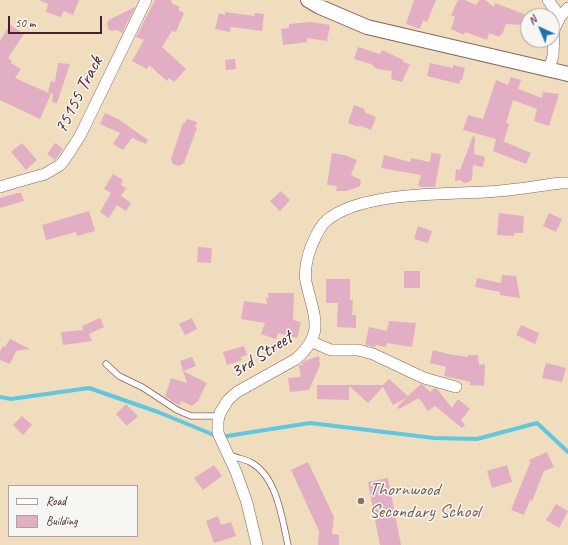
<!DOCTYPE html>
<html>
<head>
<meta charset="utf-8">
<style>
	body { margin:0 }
	#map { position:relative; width:568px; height:545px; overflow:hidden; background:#f0ddbd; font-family:Caveat,sans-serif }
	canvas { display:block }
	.legend { position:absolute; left:8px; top:485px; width:130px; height:52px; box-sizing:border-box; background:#f6f6f2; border:1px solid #b1a0a2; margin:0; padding:5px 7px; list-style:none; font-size:12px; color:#4a1f2b }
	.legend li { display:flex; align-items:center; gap:8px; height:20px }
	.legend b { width:20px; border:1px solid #b1a0a2 }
	.north { position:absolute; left:520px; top:8px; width:40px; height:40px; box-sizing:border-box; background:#f6f6f2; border:1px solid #b1a0a2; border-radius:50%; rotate:316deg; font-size:11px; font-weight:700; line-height:16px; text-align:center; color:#4a1f2b }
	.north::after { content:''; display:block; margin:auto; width:14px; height:18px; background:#1f6fb2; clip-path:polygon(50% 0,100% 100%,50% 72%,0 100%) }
	.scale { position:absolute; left:8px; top:16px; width:94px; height:18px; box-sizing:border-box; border:2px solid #4a1f2b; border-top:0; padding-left:5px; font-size:12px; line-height:14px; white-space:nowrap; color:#4a1f2b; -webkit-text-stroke:3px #f6f6f2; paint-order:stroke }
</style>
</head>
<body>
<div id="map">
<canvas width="568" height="545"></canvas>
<ul class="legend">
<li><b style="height:5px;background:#fff"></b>Road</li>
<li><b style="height:11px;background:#e2aec4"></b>Building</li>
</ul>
<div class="north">N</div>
<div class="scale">50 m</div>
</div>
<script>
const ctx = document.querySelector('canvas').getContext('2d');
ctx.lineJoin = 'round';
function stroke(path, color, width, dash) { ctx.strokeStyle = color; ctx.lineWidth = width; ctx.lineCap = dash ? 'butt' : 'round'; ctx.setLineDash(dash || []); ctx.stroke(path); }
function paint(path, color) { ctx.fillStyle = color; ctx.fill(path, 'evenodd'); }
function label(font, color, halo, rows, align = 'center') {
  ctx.font = font + ' Caveat,sans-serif'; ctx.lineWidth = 3; ctx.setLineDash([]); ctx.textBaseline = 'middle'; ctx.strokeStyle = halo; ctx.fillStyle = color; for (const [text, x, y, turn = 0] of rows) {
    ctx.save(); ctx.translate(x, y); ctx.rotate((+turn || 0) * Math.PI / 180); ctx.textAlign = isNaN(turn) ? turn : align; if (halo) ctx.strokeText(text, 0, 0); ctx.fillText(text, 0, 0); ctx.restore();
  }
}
stroke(new Path2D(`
	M 0,397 L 11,399 L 89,388 L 158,412 L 214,435
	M 227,436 L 310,423 L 434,438 L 477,439 L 537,423 L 568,452`), '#61c7de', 4);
paint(new Path2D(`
	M 39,0 L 79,0 L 73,15 L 64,11 L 61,17 L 46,12 L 48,4 Z
	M 155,0 L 172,0 L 171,3 L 180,7 L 178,10 L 184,13 L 176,32 L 172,31 L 162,47 L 186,69 L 174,82 L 169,78 L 167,81 L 149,65 L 147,69 L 132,61 L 144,40 L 136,37 Z
	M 414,0 L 436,0 L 427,22 L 423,20 L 420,29 L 406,24 Z
	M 458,0 L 465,0 L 476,5 L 480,0 L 485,0 L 494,7 L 495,3 L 524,14 L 523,25 L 506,24 L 502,35 L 500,35 L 499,37 L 489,33 L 487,40 L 465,32 L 464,35 L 451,29 L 455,17 L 451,15 Z
	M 135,7 L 122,33 L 117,30 L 111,31 L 108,29 L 107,23 L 109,20 Z
	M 225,12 L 254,16 L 255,13 L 264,14 L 262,31 L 231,27 L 230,32 L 215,29 L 219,13 L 225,15 Z
	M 311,22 L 330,25 L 327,41 L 307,38 L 307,42 L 283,45 L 281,29 L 289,28 L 289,24 Z
	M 10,25 L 24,34 L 8,58 L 12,61 L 11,63 L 21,69 L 15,78 L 51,94 L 40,119 L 0,100 L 0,41 Z
	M 358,47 L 380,54 L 382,50 L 403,60 L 403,62 L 410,64 L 402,82 L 391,79 L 392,71 L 377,69 L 371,64 L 354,59 Z
	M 235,59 L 236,69 L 226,70 L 225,60 Z
	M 58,63 L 70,64 L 57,103 L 52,102 L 53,94 L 48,92 L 51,81 L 55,82 Z
	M 430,63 L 453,68 L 453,65 L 465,68 L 462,80 L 460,80 L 459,84 L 427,76 Z
	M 511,77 L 521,80 L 518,89 L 542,98 L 543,92 L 559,94 L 549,126 L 534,121 L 537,109 L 513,100 L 506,123 L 509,124 L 504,141 L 500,140 L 531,153 L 526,164 L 493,151 L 496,139 L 463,130 L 468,115 L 483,119 L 496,80 L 508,85 Z
	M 354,105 L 365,109 L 364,112 L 376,117 L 371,130 L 359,125 L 359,127 L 348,123 Z
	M 105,113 L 118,119 L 148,140 L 146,144 L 132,138 L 123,150 L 113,144 L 120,133 L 100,124 Z
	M 187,119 L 197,122 L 195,127 L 197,128 L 184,163 L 179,166 L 173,164 L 171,159 L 183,123 L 185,123 Z
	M 473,136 L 475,137 L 474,154 L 485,157 L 483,167 L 473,165 L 472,179 L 469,182 L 464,183 L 460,180 L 455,181 L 456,169 L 460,170 Z
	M 22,143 L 37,160 L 26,170 L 11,152 Z
	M 55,143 L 63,149 L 55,160 L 47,154 Z
	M 332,153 L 344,155 L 357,160 L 351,175 L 361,180 L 360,186 L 353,189 L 348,190 L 348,191 L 336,191 L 337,186 L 327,185 Z
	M 431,153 L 441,154 L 435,187 L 424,187 L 418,186 L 421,175 L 381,168 L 384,155 L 410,162 L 411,158 L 430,162 Z
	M 113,174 L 123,180 L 121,185 L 126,188 L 121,196 L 131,203 L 126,211 L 117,205 L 109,218 L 100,212 L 111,193 L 104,189 Z
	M 281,191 L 290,200 L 280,211 L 270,201 Z
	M 17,193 L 21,193 L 24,201 L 0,208 L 0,198 Z
	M 89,211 L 95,231 L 77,236 L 76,232 L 46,240 L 42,225 Z
	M 499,213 L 524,216 L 523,233 L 514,233 L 514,236 L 497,235 Z
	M 549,213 L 562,219 L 556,232 L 543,226 Z
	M 418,226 L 432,231 L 428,243 L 414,239 Z
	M 198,247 L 212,248 L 211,263 L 197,262 Z
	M 404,271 L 420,271 L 420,288 L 404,288 Z
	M 502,275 L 516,276 L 520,298 L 500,295 L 500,292 L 475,287 L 477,278 L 501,283 Z
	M 326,279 L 350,279 L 350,300 L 353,300 L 352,315 L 356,315 L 356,328 L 337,327 L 338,303 L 326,303 Z
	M 268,293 L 294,293 L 293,320 L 301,322 L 297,338 L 278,333 L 276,339 L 261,334 L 265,323 L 241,319 L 244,301 L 267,304 L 266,298 L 269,297 Z
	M 100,318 L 104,327 L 89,334 L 92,341 L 63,345 L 61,332 L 83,330 L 82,326 Z
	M 192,318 L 197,329 L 185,335 L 179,324 Z
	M 389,321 L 416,323 L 412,347 L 387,343 L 386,347 L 376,345 L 375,347 L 365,345 L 369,327 L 387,331 Z
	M 521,325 L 539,333 L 535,344 L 516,335 Z
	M 10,339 L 30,349 L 15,351 L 16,351 L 10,364 L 0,360 L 0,352 L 3,346 L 5,347 Z
	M 244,346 L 247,355 L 241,357 L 242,360 L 227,365 L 223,352 Z
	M 433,350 L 448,354 L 468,357 L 468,355 L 478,355 L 479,365 L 485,364 L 484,386 L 469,385 L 471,382 L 444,376 L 446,367 L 430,363 Z
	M 319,356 L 320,365 L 309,390 L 290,392 L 288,378 L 301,377 L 299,365 L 303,365 L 302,363 L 304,361 Z
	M 192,357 L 196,366 L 183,371 L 180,361 Z
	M 546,363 L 566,368 L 562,382 L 542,378 Z
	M 183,371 L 207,383 L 198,401 L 192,406 L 181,401 L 180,405 L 175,403 L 171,401 L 171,400 L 165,397 L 171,378 L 187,383 Z
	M 389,379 L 408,396 L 421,384 L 423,385 L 430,392 L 435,388 L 437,389 L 452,408 L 458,399 L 470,409 L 461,420 L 465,425 L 462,428 L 435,406 L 428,411 L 419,398 L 399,409 L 397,407 L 406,398 L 393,405 L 383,387 L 368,403 L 349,386 L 349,400 L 317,399 L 317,385 L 383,385 Z
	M 126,404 L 138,416 L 127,426 L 116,414 Z
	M 22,416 L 32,425 L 23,435 L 13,425 Z
	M 547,452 L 554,467 L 544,471 L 532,501 L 530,500 L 524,515 L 511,510 L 530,463 L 529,460 Z
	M 308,462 L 334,517 L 332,534 L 339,535 L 339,545 L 318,545 L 319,531 L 291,470 Z
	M 214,465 L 222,476 L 203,490 L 194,478 Z
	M 507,465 L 512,482 L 492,488 L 487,471 Z
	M 388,478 L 401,545 L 380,545 L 373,509 L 368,482 Z
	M 556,504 L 568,511 L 559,528 L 546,520 Z
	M 218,516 L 221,525 L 231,522 L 236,536 L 214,543 L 206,521 Z`), '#e2aec4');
const service = new Path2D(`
	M 106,364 L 119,376 L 142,387 L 177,410 L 191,416 L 220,416
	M 230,455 C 236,458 244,459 250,462 C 277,476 282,518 288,545`);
const minor = new Path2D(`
	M 548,0 L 560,17
	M 549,69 L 553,56 L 554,30 L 560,17 L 568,8
	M 0,187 L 13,183 L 45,174 L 60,165 L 65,159 L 80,136 L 146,0
	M 312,342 L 331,350 L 358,350 L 373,354 L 424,378 L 456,387
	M 257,545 L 247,503 L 236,472 L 218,433 L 218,421 L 220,413 L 228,400 L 237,392 L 296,359 C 321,337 317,323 309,294 C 308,290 307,286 306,282 C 304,270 307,258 311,247 C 315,238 319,227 326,221 C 359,192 443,194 485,192 C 510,191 536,186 561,183 L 568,183`);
const tertiary = new Path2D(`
	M 308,0 L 320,7 L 367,27 L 568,74`);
stroke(service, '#84625e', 7);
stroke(minor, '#84625e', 12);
stroke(tertiary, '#84625e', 16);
stroke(service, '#fff', 5.5);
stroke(minor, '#fff', 11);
stroke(tertiary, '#fff', 14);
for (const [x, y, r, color] of [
	[361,501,4,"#8d6e63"]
]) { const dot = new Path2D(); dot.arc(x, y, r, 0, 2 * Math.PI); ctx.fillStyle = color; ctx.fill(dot); stroke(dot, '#f6f6f2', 1.5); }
label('19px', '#4a1f2b', '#f6f6f2', [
	["75155 Track",79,95,-63],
	["3rd Street",262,355,-33]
]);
label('19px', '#785e54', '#f6f6f2', [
	["Thornwood",369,490],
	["Secondary School",369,512]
], 'left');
</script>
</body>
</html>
